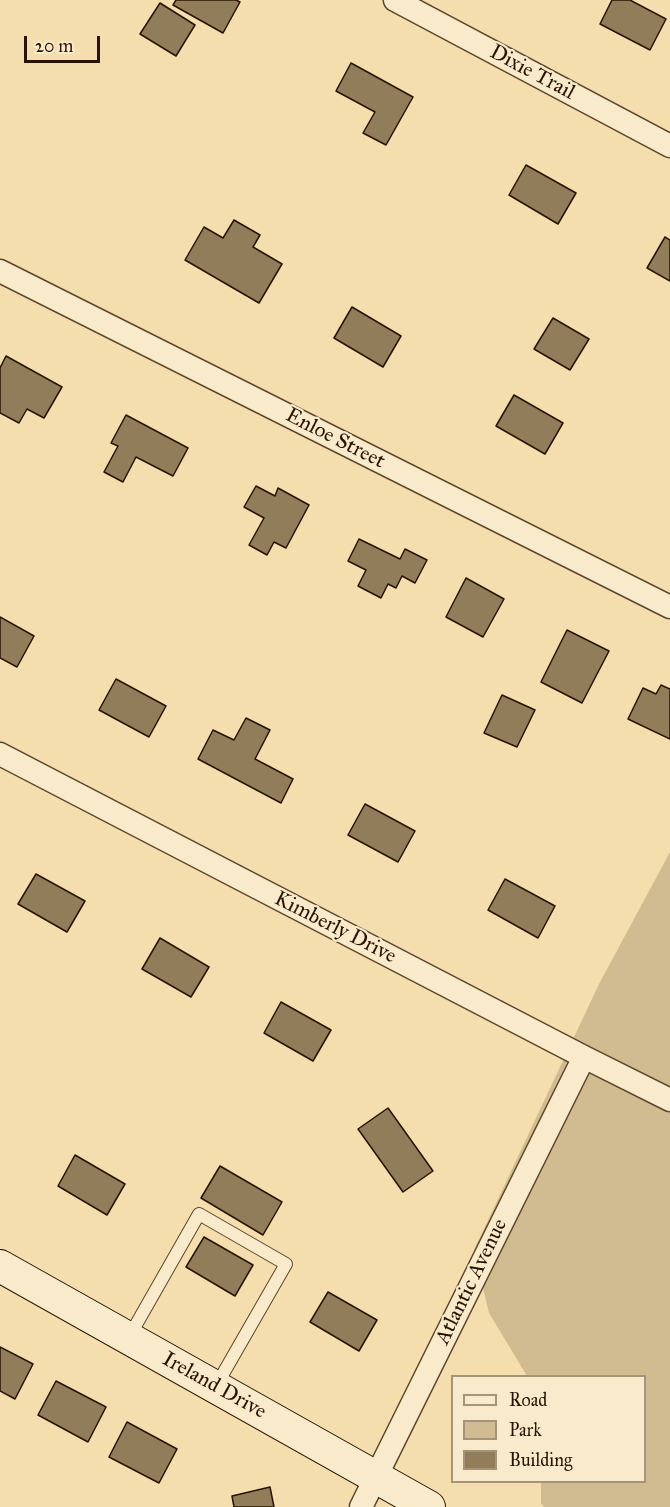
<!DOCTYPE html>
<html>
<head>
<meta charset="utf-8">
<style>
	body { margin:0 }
	#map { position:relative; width:670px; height:1507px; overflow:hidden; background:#f4dead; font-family:"IM FELL Great Primer",serif }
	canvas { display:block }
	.legend { position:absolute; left:451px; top:1375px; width:195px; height:108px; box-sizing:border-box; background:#f8eaca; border:2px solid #a59479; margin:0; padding:8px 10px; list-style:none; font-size:18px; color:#281300 }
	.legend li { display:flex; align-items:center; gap:12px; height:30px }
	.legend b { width:30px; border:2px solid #a59479 }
	.scale { position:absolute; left:24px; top:36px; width:76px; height:27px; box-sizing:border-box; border:3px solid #281300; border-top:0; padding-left:8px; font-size:18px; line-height:21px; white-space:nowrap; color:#281300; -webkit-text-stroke:4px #f8eaca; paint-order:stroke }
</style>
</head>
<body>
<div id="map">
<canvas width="670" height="1507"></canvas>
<ul class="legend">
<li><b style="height:8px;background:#f8eaca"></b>Road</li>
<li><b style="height:16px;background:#d1bb90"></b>Park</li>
<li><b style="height:16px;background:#927d5a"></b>Building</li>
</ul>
<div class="scale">20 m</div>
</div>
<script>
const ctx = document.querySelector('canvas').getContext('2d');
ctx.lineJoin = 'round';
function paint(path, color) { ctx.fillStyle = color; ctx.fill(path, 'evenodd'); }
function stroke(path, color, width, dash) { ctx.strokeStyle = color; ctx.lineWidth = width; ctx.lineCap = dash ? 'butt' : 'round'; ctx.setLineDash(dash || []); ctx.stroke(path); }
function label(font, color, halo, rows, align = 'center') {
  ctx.font = font + ' "IM FELL Great Primer",serif'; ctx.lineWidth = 4.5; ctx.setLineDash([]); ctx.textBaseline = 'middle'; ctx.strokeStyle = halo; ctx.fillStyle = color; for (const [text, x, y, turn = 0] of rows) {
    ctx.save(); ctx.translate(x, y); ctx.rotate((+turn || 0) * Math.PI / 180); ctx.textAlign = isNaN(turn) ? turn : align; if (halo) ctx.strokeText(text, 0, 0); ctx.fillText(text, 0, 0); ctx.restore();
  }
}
paint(new Path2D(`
	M 670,852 L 670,1507 L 544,1507 L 541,1503 L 541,1482 L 644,1482 L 644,1376 L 527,1376 L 489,1313 L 474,1250 L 599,984 Z`), '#d1bb90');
const building = new Path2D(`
	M 176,0 L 236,0 L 240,2 L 223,33 L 173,5 Z
	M 612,0 L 630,0 L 666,19 L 650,50 L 600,24 Z
	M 160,3 L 195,25 L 176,56 L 140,34 Z
	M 351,63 L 413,97 L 386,145 L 363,133 L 375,112 L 336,91 Z
	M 526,165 L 576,193 L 558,224 L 509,195 Z
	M 234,220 L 260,235 L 253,247 L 282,264 L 259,303 L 185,260 L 204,227 L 223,238 Z
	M 665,237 L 670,240 L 670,281 L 647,268 Z
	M 352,307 L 401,336 L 383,367 L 334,338 Z
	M 553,318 L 589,339 L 570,370 L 534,349 Z
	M 6,356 L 62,387 L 44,418 L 27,409 L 19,423 L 0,413 L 0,368 Z
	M 514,395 L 563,423 L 545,454 L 496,426 Z
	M 126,415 L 188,448 L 173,476 L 136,457 L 123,482 L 104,472 L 118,446 L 111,443 Z
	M 256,486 L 275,496 L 278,488 L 309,505 L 286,548 L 274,542 L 267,555 L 249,545 L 264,518 L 244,507 Z
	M 359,539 L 400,559 L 405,549 L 427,560 L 415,583 L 402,576 L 396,588 L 388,584 L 381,598 L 358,586 L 366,570 L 348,561 Z
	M 466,578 L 504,599 L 483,637 L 446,617 Z
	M 0,617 L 34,636 L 17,667 L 0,658 Z
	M 567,630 L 609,651 L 582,703 L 541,682 Z
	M 116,679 L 166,706 L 149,737 L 99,710 Z
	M 661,685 L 670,689 L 670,739 L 628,719 L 643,688 L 656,694 Z
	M 502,695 L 535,710 L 517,747 L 484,733 Z
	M 246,718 L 270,730 L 255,759 L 293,779 L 281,803 L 198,759 L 213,730 L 234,740 Z
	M 365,804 L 415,831 L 398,862 L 348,835 Z
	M 36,874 L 85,901 L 67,932 L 18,904 Z
	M 505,879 L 555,906 L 538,938 L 488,910 Z
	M 160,938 L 209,967 L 191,997 L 142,969 Z
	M 281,1002 L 331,1030 L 313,1061 L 264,1033 Z
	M 388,1108 L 433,1171 L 403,1192 L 358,1129 Z
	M 75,1155 L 125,1184 L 107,1215 L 58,1186 Z
	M 220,1166 L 282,1202 L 263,1235 L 201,1198 Z
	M 204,1237 L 253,1265 L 235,1296 L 186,1267 Z
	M 328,1292 L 377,1320 L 359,1351 L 310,1322 Z
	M 0,1347 L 33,1364 L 15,1399 L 0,1391 Z
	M 56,1381 L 106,1407 L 88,1442 L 38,1415 Z
	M 127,1422 L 177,1449 L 159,1483 L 109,1457 Z
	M 270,1487 L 274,1507 L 234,1507 L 232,1496 Z`);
paint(building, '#927d5a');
stroke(building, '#281300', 1.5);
const service = new Path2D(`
	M 129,1337 L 199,1214 L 286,1264 L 216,1386`);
const minor = new Path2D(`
	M 395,0 L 670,146
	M 0,271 L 670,607
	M 0,754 L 584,1057 L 670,1100
	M 361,1507 L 584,1057`);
const secondary = new Path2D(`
	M 0,1266 L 429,1507`);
stroke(service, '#5b462b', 14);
stroke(minor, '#5b462b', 25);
stroke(secondary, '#281300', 34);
stroke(service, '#f8eaca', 12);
stroke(minor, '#f8eaca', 22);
stroke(secondary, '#f8eaca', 32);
label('21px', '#281300', '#f8eaca', [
	["Dixie Trail",532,73,28],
	["Enloe Street",335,439,27],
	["Kimberly Drive",335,928,27],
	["Atlantic Avenue",472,1282,-64],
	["Ireland Drive",214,1386,29]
]);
</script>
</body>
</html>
